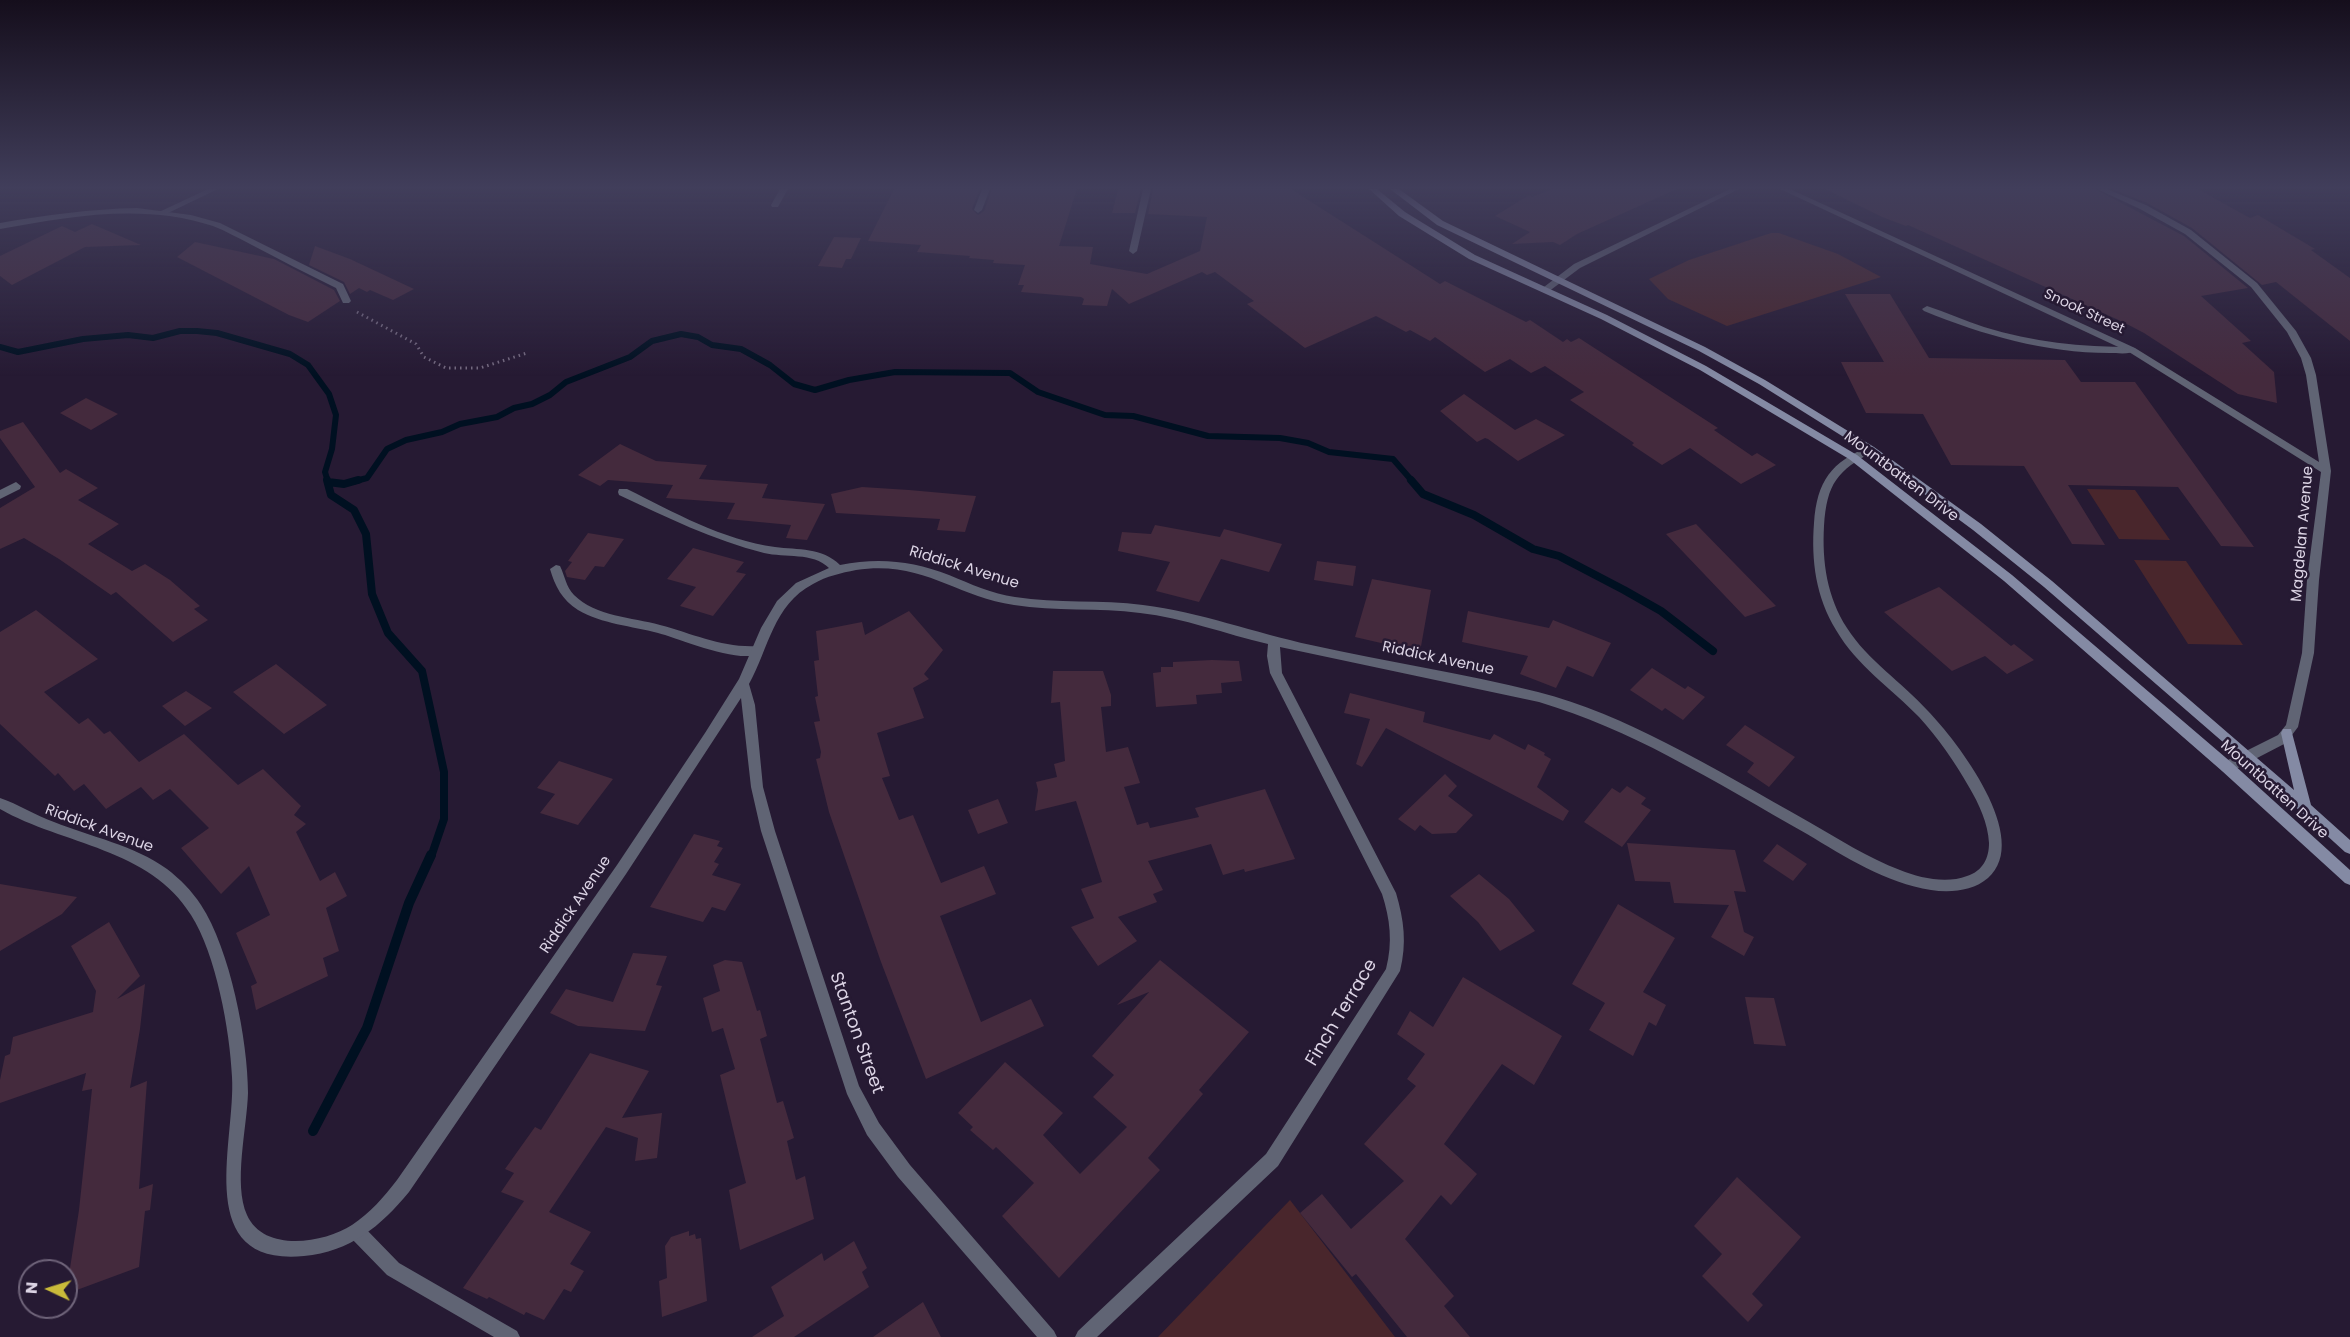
<!DOCTYPE html>
<html>
<head>
<meta charset="utf-8">
<style>
	body { margin:0 }
	#map { position:relative; width:2350px; height:1337px; overflow:hidden; background:#261a33; font-family:Poppins,sans-serif }
	canvas { display:block }
	.north { position:absolute; left:18px; top:1259px; width:60px; height:60px; box-sizing:border-box; background:#261a33; border:2px solid #6f647a; border-radius:50%; rotate:274deg; font-size:16px; font-weight:700; line-height:24px; text-align:center; color:#dcd4e5 }
	.north::after { content:''; display:block; margin:auto; width:21px; height:27px; background:#c9ba3a; clip-path:polygon(50% 0,100% 100%,50% 72%,0 100%) }
</style>
</head>
<body>
<div id="map">
<canvas width="2350" height="1337"></canvas>
<div class="north">N</div>
</div>
<script>
const ctx = document.querySelector('canvas').getContext('2d');
ctx.lineJoin = 'round';
function paint(path, color) { ctx.fillStyle = color; ctx.fill(path, 'evenodd'); }
function stroke(path, color, width, dash) { ctx.strokeStyle = color; ctx.lineWidth = width; ctx.lineCap = dash ? 'butt' : 'round'; ctx.setLineDash(dash || []); ctx.stroke(path); }
function label(font, color, halo, rows, align = 'center') {
  ctx.font = font + ' Poppins,sans-serif'; ctx.lineWidth = 5; ctx.setLineDash([]); ctx.textBaseline = 'middle'; ctx.strokeStyle = halo; ctx.fillStyle = color; for (const [text, x, y, turn = 0] of rows) {
    ctx.save(); ctx.translate(x, y); ctx.rotate((+turn || 0) * Math.PI / 180); ctx.textAlign = isNaN(turn) ? turn : align; if (halo) ctx.strokeText(text, 0, 0); ctx.fillText(text, 0, 0); ctx.restore();
  }
}
paint(new Path2D(`
	M 1771,233 L 1779,233 L 1838,254 L 1881,277 L 1727,326 L 1668,299 L 1649,279 L 1689,260 Z
	M 2087,489 L 2135,490 L 2170,540 L 2119,539 Z
	M 2134,560 L 2186,561 L 2243,645 L 2188,644 Z
	M 1290,1200 L 1395,1337 L 1158,1337 Z`), '#49262c');
stroke(new Path2D(`
	M 0,347 L 18,352 L 83,339 L 128,335 L 153,338 L 180,331 L 197,331 L 217,333 L 290,354 L 308,365 L 329,394 L 336,415 L 332,449 L 325,472 L 328,482
	M 352,482 L 367,478 L 387,449 L 406,440 L 442,432 L 460,424 L 497,417 L 514,408 L 532,404 L 550,395 L 566,382 L 630,357 L 652,341 L 681,334 L 698,337 L 712,345 L 741,349 L 770,365 L 794,384 L 815,390 L 849,380 L 895,372 L 1010,373 L 1038,392 L 1105,415 L 1133,416 L 1208,436 L 1280,438 L 1308,443 L 1329,452 L 1393,459 L 1413,482`), '#001021', 6);
stroke(new Path2D(`
	M 327,480 L 331,495 L 354,510 L 366,534 L 372,594 L 388,633 L 422,671 L 444,772 L 444,819 L 431,857
	M 1411,480 L 1423,494 L 1474,515 L 1533,549 L 1559,556 L 1624,590 L 1661,611 L 1713,651
	M 328,482 L 344,484 L 358,480`), '#001021', 8);
stroke(new Path2D(`
	M 313,1131 L 367,1028 L 409,903 L 431,855`), '#001021', 10);
paint(new Path2D(`
	M 894,189 L 980,189 L 972,209 L 978,215 L 984,211 L 992,189 L 1077,189 L 1059,246 L 1093,247 L 1090,264 L 1147,274 L 1200,251 L 1207,217 L 1148,214 L 1153,189 L 1291,189 L 1440,284 L 1445,281 L 1526,322 L 1530,320 L 1563,342 L 1567,339 L 1571,342 L 1579,338 L 1718,428 L 1714,430 L 1752,456 L 1757,453 L 1776,465 L 1741,484 L 1690,448 L 1662,465 L 1632,445 L 1634,443 L 1570,400 L 1584,392 L 1545,366 L 1531,373 L 1510,359 L 1485,372 L 1435,337 L 1430,341 L 1410,330 L 1406,332 L 1376,316 L 1305,348 L 1247,304 L 1254,301 L 1215,272 L 1207,275 L 1202,272 L 1129,304 L 1112,289 L 1107,306 L 1082,305 L 1084,299 L 1081,297 L 1021,292 L 1024,285 L 1018,285 L 1025,265 L 993,263 L 994,260 L 969,258 L 970,256 L 917,252 L 921,245 L 868,241 Z
	M 1118,189 L 1141,189 L 1135,213 L 1112,213 Z
	M 1552,189 L 1677,189 L 1577,234 L 1560,245 L 1553,242 L 1512,244 L 1530,232 L 1495,216 L 1529,195 L 1532,197 Z
	M 1825,189 L 2095,189 L 2184,236 L 2248,288 L 2201,296 L 2251,341 L 2242,343 L 2274,372 L 2277,403 L 2238,394 L 2144,333 L 2123,322 L 1908,225 L 1906,226 L 1882,217 Z
	M 2112,189 L 2198,189 L 2250,218 L 2258,215 L 2315,249 L 2311,250 L 2350,278 L 2350,341 L 2276,282 L 2262,285 L 2192,228 L 2147,203 Z
	M 92,224 L 141,245 L 85,247 L 12,285 L 0,276 L 0,256 L 62,226 L 75,232 Z
	M 834,237 L 861,238 L 851,259 L 846,259 L 842,268 L 818,266 Z
	M 195,242 L 274,259 L 334,290 L 340,301 L 308,322 L 289,315 L 177,257 Z
	M 315,246 L 350,259 L 414,289 L 393,300 L 370,290 L 367,292 L 359,288 L 350,294 L 344,282 L 309,265 Z
	M 1845,294 L 1890,294 L 1929,358 L 2065,360 L 2081,382 L 2135,382 L 2254,547 L 2221,546 L 2178,487 L 2068,485 L 2105,545 L 2072,544 L 2024,466 L 1951,465 L 1923,414 L 1866,413 L 1841,362 L 1884,362 Z
	M 1464,394 L 1515,430 L 1536,419 L 1565,435 L 1518,461 L 1488,439 L 1485,438 L 1477,442 L 1440,411 Z
	M 86,398 L 118,414 L 91,430 L 60,413 Z
	M 23,422 L 60,473 L 66,469 L 98,488 L 78,500 L 119,524 L 88,544 L 132,571 L 145,564 L 170,580 L 200,606 L 194,609 L 208,620 L 173,642 L 116,592 L 111,595 L 59,559 L 24,538 L 0,549 L 0,508 L 35,487 L 0,438 L 0,431 Z
	M 620,444 L 656,461 L 707,465 L 699,479 L 768,484 L 762,498 L 825,504 L 807,540 L 786,538 L 791,525 L 727,519 L 735,503 L 666,498 L 673,485 L 608,480 L 600,486 L 578,475 Z
	M 862,487 L 909,490 L 976,496 L 965,532 L 937,530 L 940,519 L 836,513 L 831,494 Z
	M 1696,524 L 1776,606 L 1745,617 L 1666,534 Z
	M 1155,525 L 1220,537 L 1224,529 L 1282,544 L 1269,572 L 1221,559 L 1199,602 L 1156,591 L 1170,562 L 1118,551 L 1122,532 L 1151,534 Z
	M 588,533 L 624,539 L 604,567 L 595,566 L 585,580 L 567,577 L 565,571 L 572,562 L 568,561 Z
	M 693,548 L 744,562 L 736,572 L 746,574 L 713,616 L 680,606 L 696,587 L 667,579 Z
	M 1317,561 L 1356,566 L 1353,586 L 1314,580 Z
	M 1372,579 L 1431,590 L 1420,652 L 1355,637 Z
	M 1939,587 L 2011,646 L 2014,644 L 2034,660 L 2007,674 L 1985,656 L 1952,671 L 1884,612 Z
	M 36,610 L 98,659 L 44,692 L 79,724 L 88,718 L 104,734 L 110,731 L 139,762 L 184,734 L 238,785 L 263,769 L 301,806 L 294,815 L 306,824 L 296,832 L 320,881 L 335,872 L 347,896 L 326,908 L 339,951 L 323,958 L 328,976 L 256,1010 L 251,986 L 257,983 L 236,933 L 270,915 L 249,866 L 221,894 L 181,848 L 209,828 L 170,789 L 153,800 L 141,787 L 106,809 L 84,784 L 74,791 L 58,773 L 55,776 L 0,724 L 0,632 Z
	M 909,611 L 943,650 L 924,674 L 929,679 L 913,688 L 924,718 L 877,733 L 890,776 L 882,778 L 899,820 L 913,815 L 941,883 L 984,866 L 996,894 L 940,916 L 981,1022 L 1031,999 L 1044,1026 L 926,1079 L 881,962 L 829,812 L 816,759 L 820,758 L 821,752 L 814,722 L 820,721 L 815,697 L 818,696 L 814,661 L 819,660 L 816,631 L 862,622 L 865,635 Z
	M 1468,611 L 1549,628 L 1553,620 L 1611,643 L 1593,677 L 1567,666 L 1556,688 L 1520,674 L 1528,656 L 1462,642 Z
	M 1212,660 L 1239,661 L 1242,681 L 1221,683 L 1222,693 L 1196,695 L 1197,704 L 1156,707 L 1153,673 L 1161,672 L 1161,667 L 1173,667 L 1173,662 Z
	M 276,664 L 327,705 L 284,734 L 233,692 Z
	M 1652,668 L 1685,689 L 1688,686 L 1705,697 L 1683,720 L 1665,708 L 1662,711 L 1630,690 Z
	M 1053,671 L 1103,671 L 1111,695 L 1111,706 L 1101,707 L 1106,752 L 1128,747 L 1140,783 L 1124,787 L 1137,825 L 1148,822 L 1150,828 L 1199,817 L 1195,808 L 1265,789 L 1295,859 L 1245,872 L 1244,869 L 1223,875 L 1211,844 L 1148,861 L 1163,890 L 1153,894 L 1157,902 L 1118,917 L 1137,941 L 1098,966 L 1071,927 L 1094,918 L 1081,889 L 1102,882 L 1076,801 L 1035,811 L 1038,790 L 1036,782 L 1057,777 L 1054,764 L 1065,761 L 1060,702 L 1051,703 Z
	M 186,691 L 212,708 L 185,726 L 162,706 Z
	M 1350,693 L 1425,712 L 1423,722 L 1490,740 L 1494,734 L 1525,750 L 1528,744 L 1545,753 L 1544,755 L 1551,759 L 1537,787 L 1569,811 L 1563,821 L 1386,728 L 1362,767 L 1356,764 L 1370,719 L 1344,713 Z
	M 1745,725 L 1795,757 L 1769,787 L 1747,772 L 1754,763 L 1726,745 Z
	M 559,761 L 613,779 L 578,825 L 540,813 L 555,794 L 537,788 Z
	M 1445,774 L 1457,786 L 1448,796 L 1473,815 L 1456,833 L 1432,834 L 1420,825 L 1415,831 L 1398,819 Z
	M 1627,786 L 1646,798 L 1641,804 L 1651,810 L 1622,847 L 1584,822 L 1612,788 L 1620,793 Z
	M 998,799 L 1008,823 L 978,834 L 968,810 Z
	M 694,834 L 720,841 L 717,846 L 723,848 L 714,862 L 719,864 L 712,875 L 741,884 L 725,911 L 712,907 L 703,922 L 650,907 Z
	M 1627,843 L 1735,850 L 1746,892 L 1734,891 L 1744,932 L 1754,937 L 1744,956 L 1711,937 L 1729,905 L 1674,903 L 1670,882 L 1635,881 Z
	M 1777,844 L 1807,864 L 1793,881 L 1763,861 Z
	M 1479,874 L 1509,899 L 1535,931 L 1500,951 L 1478,922 L 1450,896 Z
	M 0,884 L 77,897 L 62,914 L 0,951 Z
	M 1618,904 L 1675,938 L 1643,992 L 1666,1005 L 1656,1026 L 1649,1022 L 1633,1056 L 1589,1030 L 1605,1003 L 1572,984 Z
	M 109,922 L 140,976 L 117,999 L 145,984 L 140,1029 L 130,1088 L 147,1081 L 139,1189 L 153,1184 L 150,1210 L 145,1211 L 139,1267 L 66,1294 L 79,1210 L 92,1089 L 82,1091 L 86,1073 L 0,1103 L 0,1080 L 5,1056 L 10,1054 L 13,1037 L 93,1012 L 96,991 L 71,946 Z
	M 633,953 L 667,956 L 656,985 L 662,986 L 645,1031 L 578,1026 L 550,1013 L 566,989 L 613,1002 Z
	M 725,960 L 742,962 L 757,1011 L 760,1010 L 767,1036 L 760,1039 L 777,1103 L 783,1101 L 794,1138 L 787,1141 L 796,1180 L 805,1176 L 814,1219 L 740,1250 L 729,1190 L 746,1183 L 720,1075 L 735,1069 L 723,1028 L 712,1032 L 703,998 L 720,991 L 713,965 Z
	M 1160,960 L 1249,1032 L 1199,1090 L 1203,1094 L 1148,1158 L 1160,1170 L 1059,1278 L 1002,1216 L 1034,1183 L 996,1147 L 993,1150 L 970,1130 L 973,1127 L 958,1113 L 1005,1062 L 1063,1113 L 1043,1135 L 1080,1174 L 1127,1127 L 1093,1097 L 1114,1075 L 1092,1056 L 1149,992 L 1117,1005 Z
	M 1463,977 L 1562,1036 L 1534,1085 L 1502,1064 L 1444,1144 L 1477,1174 L 1451,1205 L 1441,1195 L 1405,1239 L 1454,1296 L 1444,1306 L 1470,1337 L 1407,1337 L 1356,1274 L 1352,1277 L 1300,1213 L 1322,1194 L 1351,1229 L 1404,1181 L 1364,1144 L 1416,1086 L 1407,1079 L 1425,1054 L 1397,1034 L 1410,1011 L 1433,1027 Z
	M 1745,997 L 1774,998 L 1786,1046 L 1754,1044 Z
	M 590,1053 L 649,1071 L 622,1118 L 662,1113 L 657,1158 L 635,1161 L 638,1138 L 606,1127 L 549,1212 L 591,1232 L 570,1264 L 584,1271 L 571,1292 L 564,1289 L 544,1320 L 526,1312 L 524,1315 L 489,1297 L 487,1299 L 463,1288 L 524,1201 L 501,1192 L 514,1173 L 505,1169 L 535,1127 L 541,1130 Z
	M 1737,1177 L 1801,1237 L 1752,1294 L 1763,1305 L 1748,1322 L 1702,1276 L 1722,1254 L 1694,1226 Z
	M 689,1231 L 689,1236 L 695,1234 L 696,1239 L 701,1238 L 707,1301 L 662,1317 L 659,1281 L 667,1278 L 665,1246 L 671,1237 Z
	M 854,1241 L 867,1268 L 862,1272 L 869,1287 L 794,1337 L 752,1337 L 784,1316 L 771,1287 L 822,1253 L 824,1261 Z
	M 923,1302 L 941,1337 L 873,1337 Z`), '#442a3d');
stroke(new Path2D(`
	M 357,312 L 416,344 L 424,357 L 446,368 L 480,368 L 527,353`), '#756a80', 3, [1.5, 4]);
paint(new Path2D(`
	M 780,189 L 788,189 L 778,207 L 772,207 L 771,205 Z
	M 982,189 L 990,189 L 982,210 L 978,213 L 974,210 Z
	M 1143,189 L 1151,189 L 1137,251 L 1133,254 L 1129,251 Z
	M 137,208 L 191,215 L 220,223 L 343,284 L 351,301 L 349,303 L 343,303 L 336,288 C 307,274 279,259 250,244 C 238,238 226,231 213,226 C 144,203 70,216 0,229 L 0,223 C 46,215 90,209 137,208 Z
	M 1927,306 C 1946,312 1965,321 1984,327 C 2033,342 2081,347 2132,347 L 2137,350 C 2130,355 2118,353 2110,353 C 2045,353 1983,335 1924,311 L 1922,309 Z
	M 16,482 L 21,486 L 20,489 L 0,499 L 0,490 Z
	M 556,565 L 560,566 C 565,576 566,587 574,595 C 596,617 632,617 660,625 C 694,634 722,648 758,646 L 764,650 C 749,669 678,638 658,633 C 632,626 602,624 578,610 C 562,600 555,586 550,569 Z
	M 357,1224 L 363,1226 L 399,1263 L 517,1331 L 520,1337 L 494,1337 L 387,1275 L 351,1238 L 349,1232 L 351,1226 Z`), '#606474');
paint(new Path2D(`
	M 208,189 L 218,189 L 166,214 L 159,212 Z
	M 1730,189 L 1739,189 L 1580,268 L 1548,292 L 1542,292 L 1540,290 L 1574,264 Z
	M 1780,189 L 1790,189 L 2135,348 L 2319,462 L 2306,375 L 2301,358 L 2287,332 L 2251,287 L 2185,234 L 2140,209 L 2097,189 L 2107,189 L 2146,205 L 2191,230 L 2257,283 L 2296,331 L 2311,358 L 2316,375 L 2331,471 L 2319,580 L 2314,653 L 2298,727 L 2286,743 L 2232,771 L 2227,772 L 2222,771 L 2221,767 L 2222,763 L 2278,735 L 2286,725 L 2302,653 L 2307,580 L 2321,472 L 2129,352 Z
	M 1870,446 L 1875,449 L 1874,451 C 1837,471 1827,483 1824,526 C 1822,562 1827,597 1847,628 C 1868,661 1902,682 1928,711 C 1957,741 2033,839 1988,878 C 1973,891 1950,893 1931,890 C 1886,883 1845,857 1807,834 C 1761,808 1716,781 1670,757 C 1627,734 1585,716 1539,702 L 1280,647 L 1282,673 L 1396,893 C 1404,920 1407,943 1400,971 L 1278,1166 L 1097,1337 L 1075,1337 L 1078,1331 L 1266,1154 L 1386,969 C 1393,942 1390,919 1382,894 L 1270,673 L 1267,656 L 1268,644 C 1225,634 1184,618 1140,613 C 1098,607 1055,612 1014,605 C 954,596 923,560 856,570 C 841,573 827,576 813,584 C 773,605 769,648 749,684 L 755,705 L 763,787 L 775,831 L 859,1086 L 879,1123 L 910,1165 L 1054,1331 L 1057,1337 L 1037,1337 L 898,1177 L 867,1135 L 847,1094 L 761,831 L 751,787 L 741,698 L 626,874 L 409,1192 C 381,1226 350,1252 304,1256 C 191,1267 236,1141 232,1077 C 230,1031 216,954 191,915 C 150,848 63,845 0,809 L 0,798 C 18,804 35,815 54,822 C 91,837 134,845 167,869 C 180,879 192,891 201,905 C 230,949 248,1041 248,1093 C 247,1128 233,1184 247,1215 C 264,1253 324,1243 352,1225 C 370,1213 384,1197 397,1180 L 617,865 L 705,733 L 739,679 L 761,628 L 777,601 L 796,583 L 829,568 C 813,552 785,558 764,553 C 713,540 666,517 619,495 L 618,492 L 619,489 L 627,489 C 673,512 723,540 775,547 C 798,550 822,547 840,565 C 879,557 913,561 949,575 C 971,584 992,594 1015,597 C 1057,604 1101,599 1143,605 C 1200,612 1255,633 1311,645 C 1386,662 1463,673 1538,692 C 1582,703 1625,722 1666,743 C 1714,767 1761,795 1809,822 C 1839,839 1868,858 1900,870 C 1920,878 1946,884 1967,876 C 1983,871 1989,858 1989,843 C 1988,823 1979,804 1969,787 C 1955,762 1938,738 1919,717 C 1891,688 1857,666 1836,630 C 1816,597 1811,561 1814,523 C 1817,481 1831,462 1870,446 Z`), '#606474');
paint(new Path2D(`
	M 1369,189 L 1377,189 L 1405,212 L 1475,255 L 1607,315 L 1706,366 L 1857,455 L 2012,575 L 2232,763 L 2350,870 L 2350,885 L 2345,883 L 2222,771 L 2004,581 L 1849,459 L 1700,370 L 1601,319 L 1469,259 L 1399,216 Z
	M 1390,189 L 1399,189 L 1443,221 L 1705,347 L 1765,380 L 1874,447 L 1981,524 L 2052,581 L 2294,790 L 2281,733 L 2283,729 L 2291,729 L 2311,805 L 2350,840 L 2350,854 L 2345,852 L 2246,762 L 2044,587 L 1973,530 L 1866,451 L 1759,384 L 1699,351 L 1437,225 Z`), '#848aa4');
const sky = ctx.createLinearGradient(0, 0, 0, 376);
sky.addColorStop(0, '#150e1c');
sky.addColorStop(0.5, '#413e5b');
sky.addColorStop(1, '#413e5b00');
ctx.fillStyle = sky;
ctx.fillRect(0, 0, 2350, 376);
label('14px', '#dcd4e5', '#261a33', [
	["Snook Street",2084,312,25]
]);
label('15px', '#dcd4e5', '#261a33', [
	["Mountbatten Drive",1901,477,37],
	["Magdelan Avenue",2303,534,-85],
	["Riddick Avenue",964,568,17],
	["Riddick Avenue",1438,659,12],
	["Mountbatten Drive",2274,790,42],
	["Riddick Avenue",99,829,20],
	["Riddick Avenue",576,905,-56]
]);
label('18px', '#dcd4e5', '#261a33', [
	["Finch Terrace",1342,1013,-59],
	["Stanton Street",856,1033,70]
]);
</script>
</body>
</html>
